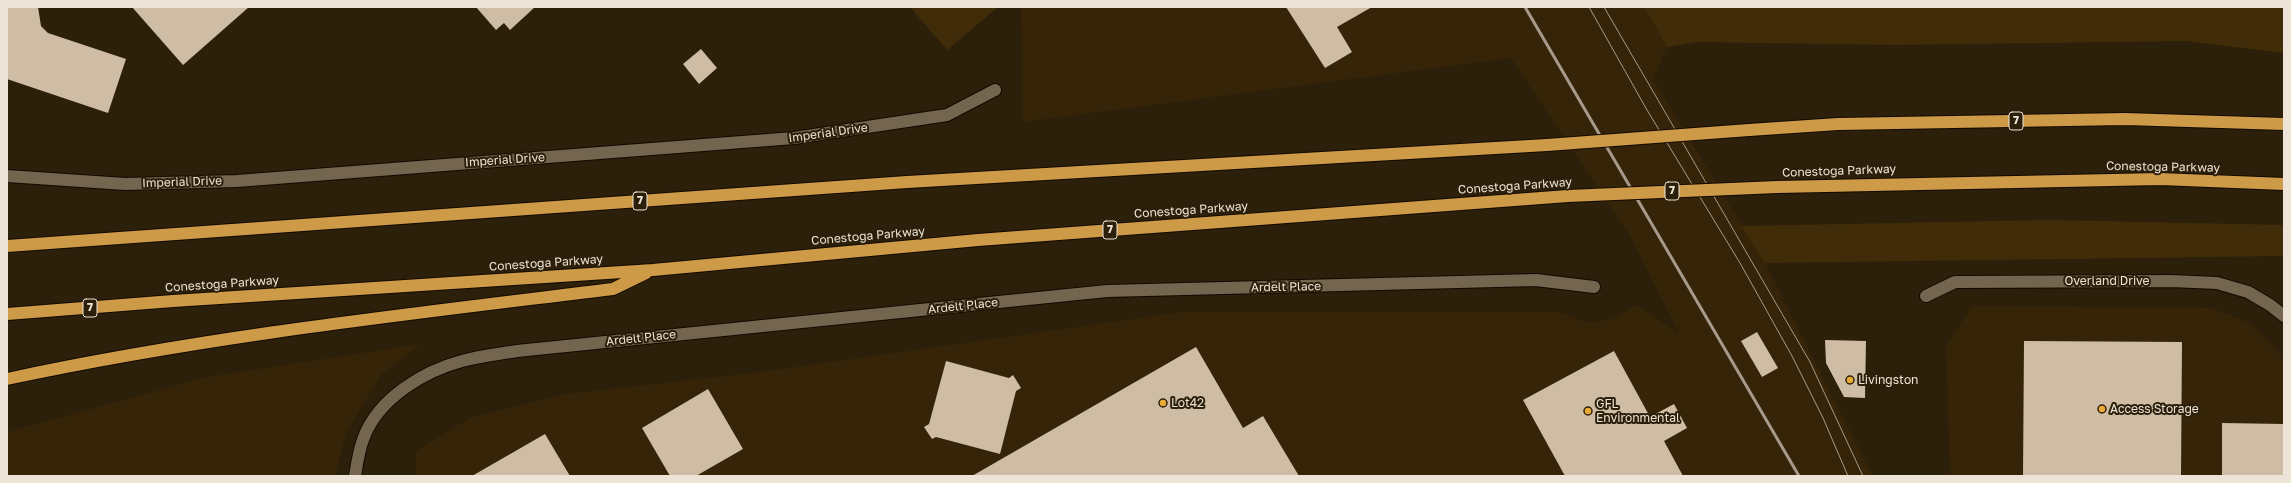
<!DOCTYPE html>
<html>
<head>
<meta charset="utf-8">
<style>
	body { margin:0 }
	#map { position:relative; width:2291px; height:483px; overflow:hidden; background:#2d200a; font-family:"Golos Text",sans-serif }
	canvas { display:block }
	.frame { position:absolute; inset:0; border:8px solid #ede4d7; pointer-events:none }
</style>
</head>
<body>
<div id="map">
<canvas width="2291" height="483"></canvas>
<div class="frame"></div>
</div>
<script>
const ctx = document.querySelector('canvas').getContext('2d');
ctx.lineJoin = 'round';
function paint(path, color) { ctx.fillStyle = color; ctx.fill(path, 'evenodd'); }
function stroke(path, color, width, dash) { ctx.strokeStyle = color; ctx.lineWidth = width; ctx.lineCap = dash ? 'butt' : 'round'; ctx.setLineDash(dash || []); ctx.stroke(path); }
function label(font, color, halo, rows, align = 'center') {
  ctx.font = font + ' "Golos Text",sans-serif'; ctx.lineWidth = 4; ctx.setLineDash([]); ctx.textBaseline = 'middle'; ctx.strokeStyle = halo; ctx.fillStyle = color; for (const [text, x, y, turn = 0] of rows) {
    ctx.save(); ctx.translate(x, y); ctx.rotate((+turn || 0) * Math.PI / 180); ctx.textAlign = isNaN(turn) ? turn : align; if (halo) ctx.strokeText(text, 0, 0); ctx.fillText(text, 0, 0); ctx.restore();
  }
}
paint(new Path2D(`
	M 1021,7 L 1644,7 L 1667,47 L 1653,79 L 1765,263 L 1873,476 L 416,476 L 416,451 L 470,418 L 566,394 L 761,372 L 1182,312 L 1560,312 L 1588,323 L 1612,319 L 1637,305 L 1679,333 L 1630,236 L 1511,58 L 1023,122 Z
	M 1972,306 L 2212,308 L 2250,323 L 2277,350 L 2284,364 L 2284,476 L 1950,476 L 1946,346 Z
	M 421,344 L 381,375 L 346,433 L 335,476 L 7,476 L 7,432 L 207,377 Z`), '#352407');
paint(new Path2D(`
	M 910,7 L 998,7 L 947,50 Z
	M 1644,7 L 2284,7 L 2284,53 L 2185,41 L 1895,45 L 1696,42 L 1667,47 Z
	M 2048,220 L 2284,225 L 2284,256 L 1765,263 L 1741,226 Z`), '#402c08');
paint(new Path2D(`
	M 7,7 L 38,7 L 41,26 L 48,33 L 126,59 L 108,113 L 7,79 Z
	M 132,7 L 249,7 L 183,65 Z
	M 476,7 L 535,7 L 510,30 L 504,23 L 496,30 Z
	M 1286,7 L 1372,7 L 1337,27 L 1352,52 L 1325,68 Z
	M 701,49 L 717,68 L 699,84 L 683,64 Z
	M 1757,332 L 1778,368 L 1762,377 L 1741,341 Z
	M 1825,340 L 1866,341 L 1865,398 L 1844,397 L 1826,363 Z
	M 2024,341 L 2182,342 L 2181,476 L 2023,476 Z
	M 1196,347 L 1243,428 L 1263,416 L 1299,476 L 972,476 Z
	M 1614,351 L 1650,417 L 1674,404 L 1687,428 L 1664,441 L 1683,476 L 1565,476 L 1523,400 Z
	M 946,361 L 1009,378 L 1013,375 L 1021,388 L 1016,391 L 1000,454 L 936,437 L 932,439 L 924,427 L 929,424 Z
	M 708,389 L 743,449 L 696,476 L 670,476 L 642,428 Z
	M 2222,423 L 2284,424 L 2284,476 L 2222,476 Z
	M 545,434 L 570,476 L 472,476 Z`), '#cebda4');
const street = new Path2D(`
	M 7,176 L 125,184 L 237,181 L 794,138 L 947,115 L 995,90
	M 1926,296 L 1955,282 L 2171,281 L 2217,283 L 2248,292 L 2270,305 L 2284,316
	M 355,476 C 357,463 359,449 364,437 C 379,398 424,371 462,361 C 480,356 499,354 517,351 L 1107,291 L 1536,280 L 1594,287`);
const highway = new Path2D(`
	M 1749,130 L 1838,124 L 2125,119 L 2284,124
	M 1777,187 L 2160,179 L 2284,184
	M 7,246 L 907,182 L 1547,145
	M 7,314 L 173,301 L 653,270 L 978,240 L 1568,196
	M 7,379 C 207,336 410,314 613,289 L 646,273`);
stroke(street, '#140900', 14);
stroke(highway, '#140900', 14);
stroke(street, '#74654e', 12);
stroke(highway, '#cd9b47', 12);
stroke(new Path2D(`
	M 1589,7 L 1647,110 L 1740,263 L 1792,356 L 1823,418 L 1848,476
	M 1604,7 L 1810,362 L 1863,476`), '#a69b8b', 1);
stroke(new Path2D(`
	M 1525,7 L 1799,476`), '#a69b8b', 3);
const highwayBridge = new Path2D(`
	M 1547,145 L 1749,130
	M 1568,196 L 1777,187`);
stroke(highwayBridge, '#140900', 14, []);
stroke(highwayBridge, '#cd9b47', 12);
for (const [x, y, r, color] of [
	[1850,380,4,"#eaaa38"],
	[1163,403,4,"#eaaa38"],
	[2102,409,4,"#eaaa38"],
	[1588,411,4,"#eaaa38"]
]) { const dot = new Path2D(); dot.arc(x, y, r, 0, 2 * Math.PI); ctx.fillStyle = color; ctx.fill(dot); stroke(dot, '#2d200a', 1.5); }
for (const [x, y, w] of [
	[2016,121,14],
	[1672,191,14],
	[640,201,14],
	[1110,230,14],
	[90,308,14]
]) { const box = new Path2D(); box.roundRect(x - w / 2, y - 9, w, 18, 3); ctx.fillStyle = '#2d200a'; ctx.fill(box); stroke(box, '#ede4d7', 1); }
label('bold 11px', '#ede4d7', null, [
	["7",2016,121],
	["7",1672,191],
	["7",640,201],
	["7",1110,230],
	["7",90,308]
]);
label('12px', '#ede4d7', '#2d200a', [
	["Imperial Drive",828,133,-8],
	["Imperial Drive",505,160,-4],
	["Conestoga Parkway",2163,167,1],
	["Conestoga Parkway",1839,171,-2],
	["Imperial Drive",182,182,-2],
	["Conestoga Parkway",1515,186,-4],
	["Conestoga Parkway",1191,210,-4],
	["Conestoga Parkway",868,236,-5],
	["Conestoga Parkway",546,263,-4],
	["Overland Drive",2107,281],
	["Conestoga Parkway",222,284,-4],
	["Ardelt Place",1286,287,-1],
	["Ardelt Place",963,306,-6],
	["Ardelt Place",641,338,-6]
]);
label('12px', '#ede4d7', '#2d200a', [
	["Livingston",1858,380],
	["Lot42",1171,403],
	["GFL",1596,404],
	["Environmental",1596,418],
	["Access Storage",2110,409]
], 'left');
</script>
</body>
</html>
